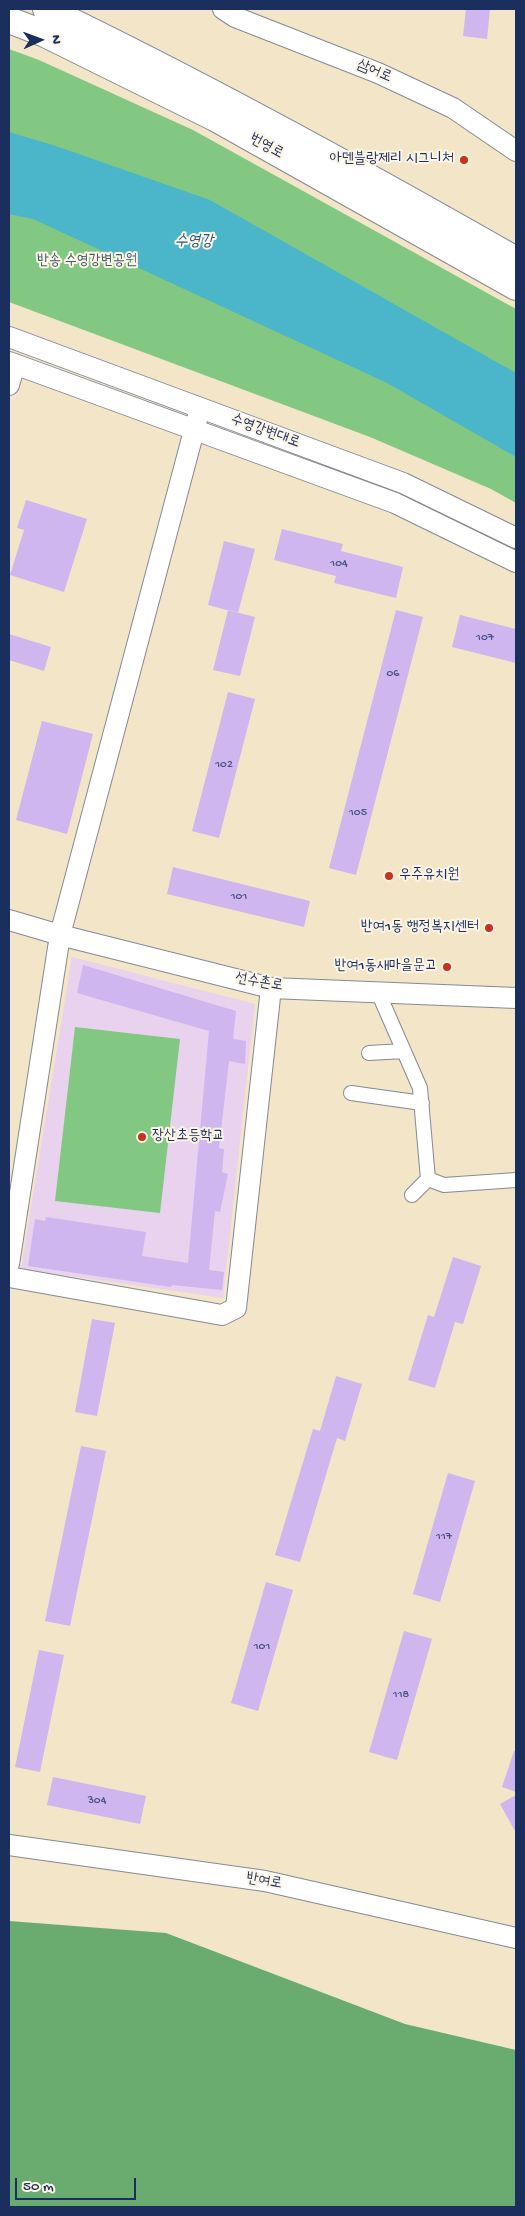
<!DOCTYPE html>
<html>
<head>
<meta charset="utf-8">
<style>
	body { margin:0 }
	#map { position:relative; width:525px; height:2216px; overflow:hidden; background:#f2e5c8; font-family:"Gochi Hand",sans-serif }
	canvas { display:block }
	.frame { position:absolute; inset:0; border:10px solid #1b2f5e; pointer-events:none }
	.north { position:absolute; left:15px; top:15px; width:50px; height:50px; -webkit-text-stroke:4px #fcf5e5; paint-order:stroke; rotate:88deg; font-size:14px; font-weight:700; line-height:20px; text-align:center; color:#1b2f5e }
	.north::after { content:''; display:block; margin:auto; width:18px; height:22px; background:#1b2f5e; clip-path:polygon(50% 0,100% 100%,50% 72%,0 100%) }
	.scale { position:absolute; left:15px; top:2178px; width:121px; height:22px; box-sizing:border-box; border:2px solid #1b2f5e; border-top:0; padding-left:6px; font-size:15px; line-height:18px; white-space:nowrap; color:#1b2f5e; -webkit-text-stroke:4px #fcf5e5; paint-order:stroke }
</style>
</head>
<body>
<div id="map">
<canvas width="525" height="2216"></canvas>
<div class="frame"></div>
<div class="north">N</div>
<div class="scale">50 m</div>
</div>
<script>
const ctx = document.querySelector('canvas').getContext('2d');
ctx.lineJoin = 'round';
function paint(path, color) { ctx.fillStyle = color; ctx.fill(path, 'evenodd'); }
function stroke(path, color, width, dash) { ctx.strokeStyle = color; ctx.lineWidth = width; ctx.lineCap = dash ? 'butt' : 'round'; ctx.setLineDash(dash || []); ctx.stroke(path); }
function label(font, color, halo, rows, align = 'center') {
  ctx.font = font + ' "Gochi Hand","Poor Story",sans-serif'; ctx.lineWidth = 4; ctx.setLineDash([]); ctx.textBaseline = 'middle'; ctx.strokeStyle = halo; ctx.fillStyle = color; for (const [text, x, y, turn = 0] of rows) {
    ctx.save(); ctx.translate(x, y); ctx.rotate((+turn || 0) * Math.PI / 180); ctx.textAlign = isNaN(turn) ? turn : align; if (halo) ctx.strokeText(text, 0, 0); ctx.fillText(text, 0, 0); ctx.restore();
  }
}
paint(new Path2D(`
	M 72,957 L 255,1004 L 223,1298 L 21,1269 Z`), '#e8d2ee');
paint(new Path2D(`
	M 9,49 L 39,60 L 193,130 L 516,309 L 516,503 L 491,489 L 370,437 L 9,302 Z
	M 75,1027 L 180,1039 L 160,1213 L 55,1201 Z`), '#83c882');
paint(new Path2D(`
	M 9,1921 L 166,1933 L 405,2024 L 516,2050 L 516,2207 L 9,2207 Z`), '#6aac70');
paint(new Path2D(`
	M 9,132 L 56,146 L 210,200 L 516,373 L 516,457 L 387,383 L 33,219 L 9,214 Z`), '#4bb5c9');
paint(new Path2D(`
	M 466,9 L 490,9 L 487,39 L 463,36 Z
	M 26,500 L 87,519 L 64,592 L 10,575 L 24,530 L 17,528 Z
	M 282,529 L 343,544 L 341,551 L 403,567 L 396,598 L 334,583 L 336,576 L 274,560 Z
	M 224,541 L 255,549 L 238,613 L 208,605 Z
	M 228,610 L 255,617 L 240,676 L 213,670 Z
	M 396,610 L 423,617 L 356,875 L 329,868 Z
	M 460,615 L 516,629 L 516,663 L 452,647 Z
	M 9,634 L 51,647 L 44,671 L 9,660 Z
	M 228,692 L 255,699 L 219,838 L 192,831 Z
	M 42,721 L 93,734 L 67,834 L 16,820 Z
	M 173,867 L 310,901 L 304,927 L 167,894 Z
	M 83,965 L 236,1011 L 233,1039 L 246,1041 L 245,1064 L 229,1061 L 219,1148 L 224,1149 L 222,1172 L 228,1174 L 220,1212 L 215,1211 L 209,1270 L 224,1272 L 222,1290 L 172,1285 L 171,1287 L 28,1266 L 35,1219 L 45,1221 L 46,1217 L 146,1232 L 142,1256 L 188,1263 L 209,1031 L 77,993 Z
	M 453,1257 L 481,1266 L 463,1324 L 455,1322 L 435,1388 L 408,1380 L 428,1315 L 434,1317 Z
	M 92,1319 L 115,1323 L 97,1416 L 75,1412 Z
	M 336,1376 L 362,1384 L 345,1441 L 337,1438 L 300,1562 L 275,1555 L 313,1429 L 320,1431 Z
	M 81,1446 L 106,1451 L 70,1626 L 45,1621 Z
	M 448,1473 L 475,1481 L 440,1602 L 413,1594 Z
	M 266,1582 L 293,1590 L 258,1711 L 231,1703 Z
	M 404,1631 L 432,1639 L 397,1760 L 369,1752 Z
	M 39,1650 L 64,1655 L 40,1772 L 15,1767 Z
	M 514,1751 L 516,1751 L 516,1792 L 502,1787 Z
	M 53,1777 L 146,1796 L 140,1824 L 47,1805 Z
	M 516,1795 L 516,1833 L 500,1804 Z`), '#cfb6ee');
const street = new Path2D(`
	M 378,992 L 420,1088 L 428,1179 L 412,1195
	M 369,1053 L 404,1051
	M 351,1093 L 422,1103
	M 428,1179 L 444,1185 L 516,1180`);
const secondary = new Path2D(`
	M 223,9 L 235,17 L 378,73 L 453,108 L 516,151
	M 9,337 L 403,483 L 516,538
	M 9,362 L 395,503 L 516,562
	M 9,385 L 15,364
	M 9,920 L 60,935 L 271,988 L 516,998
	M 9,1264 L 60,935 L 200,408
	M 9,1277 L 222,1315 L 236,1308 L 271,988
	M 9,1845 L 265,1881 L 516,1938`);
const highway = new Path2D(`
	M 46,9 C 206,86 362,172 516,260
	M 9,20 L 45,34 L 215,118 L 516,287`);
stroke(street, '#868a93', 16);
stroke(secondary, '#868a93', 22);
stroke(highway, '#868a93', 28);
stroke(street, '#fff', 14);
stroke(secondary, '#fff', 20);
stroke(highway, '#fff', 26);
for (const [x, y, r, color] of [
	[464,160,5,"#c8321e"],
	[389,876,5,"#c8321e"],
	[489,928,5,"#c8321e"],
	[447,967,5,"#c8321e"],
	[142,1137,5,"#c8321e"]
]) { const dot = new Path2D(); dot.arc(x, y, r, 0, 2 * Math.PI); ctx.fillStyle = color; ctx.fill(dot); stroke(dot, '#fcf5e5', 2); }
label('12px', '#485182', null, [
	["104",339,564],
	["107",485,638],
	["06",393,674],
	["102",224,765],
	["105",358,813],
	["101",239,897],
	["117",444,1537],
	["101",262,1647],
	["118",401,1695],
	["304",97,1801]
]);
label('15px', '#1b2f5e', '#fcf5e5', [
	["삼어로",374,72,23],
	["번영로",266,147,29],
	["수영강변대로",265,432,20],
	["선수촌로",259,983,10],
	["반여로",264,1882,10]
]);
label('15px', '#1b2f5e', '#fcf5e5', [
	["아덴블랑제리 시그니처",454,160],
	["우주유치원",399,876,"left"],
	["반여1동 행정복지센터",479,928],
	["반여1동새마을문고",437,967],
	["장산초등학교",152,1137,"left"]
], 'right');
label('15px', '#3a5d69', '#fcf5e5', [
	["반송 수영강변공원",87,262]
]);
label('italic 16px', '#29577e', '#fcf5e5', [
	["수영강",194,243]
]);
</script>
</body>
</html>
